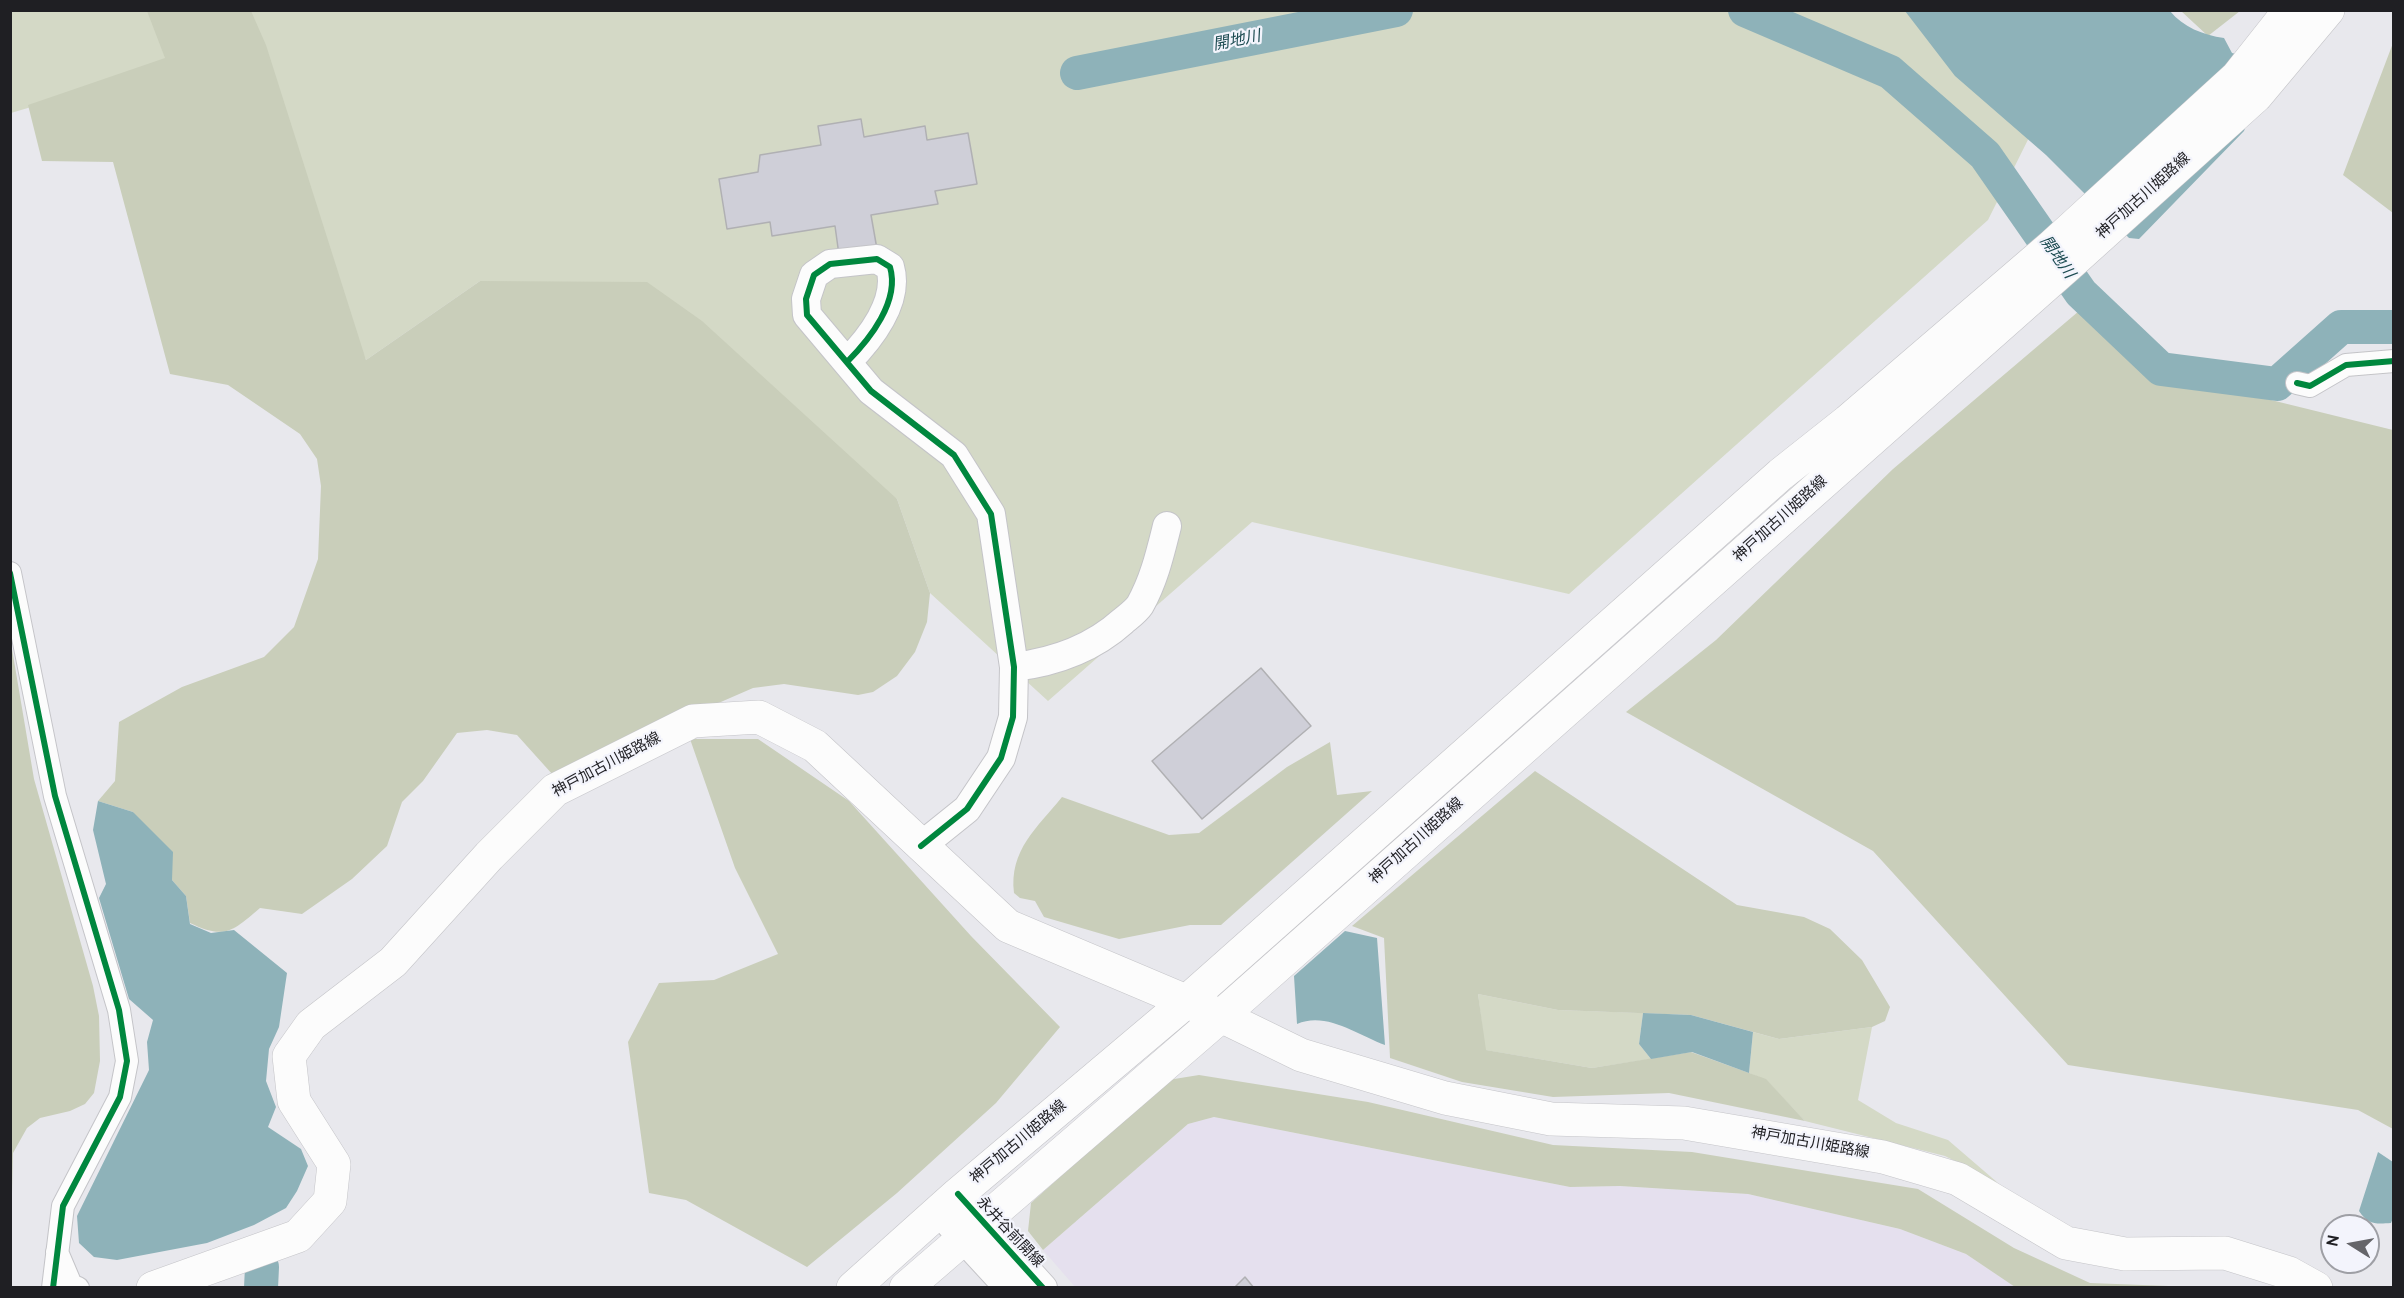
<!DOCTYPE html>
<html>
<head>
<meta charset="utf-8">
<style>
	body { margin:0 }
	#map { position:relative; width:2404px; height:1298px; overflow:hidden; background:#e8e8ed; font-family:Overpass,sans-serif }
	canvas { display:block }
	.frame { position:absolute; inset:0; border:12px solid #1f1f23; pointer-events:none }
	.north { position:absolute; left:2320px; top:1214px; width:60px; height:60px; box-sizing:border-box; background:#f3f4fc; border:2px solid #9e9fa5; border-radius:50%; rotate:281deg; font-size:16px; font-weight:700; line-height:24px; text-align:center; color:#1f1f23 }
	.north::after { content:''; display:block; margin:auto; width:21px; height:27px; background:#65656a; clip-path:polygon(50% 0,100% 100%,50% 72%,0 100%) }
</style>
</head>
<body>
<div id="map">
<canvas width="2404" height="1298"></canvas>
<div class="frame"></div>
<div class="north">N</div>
</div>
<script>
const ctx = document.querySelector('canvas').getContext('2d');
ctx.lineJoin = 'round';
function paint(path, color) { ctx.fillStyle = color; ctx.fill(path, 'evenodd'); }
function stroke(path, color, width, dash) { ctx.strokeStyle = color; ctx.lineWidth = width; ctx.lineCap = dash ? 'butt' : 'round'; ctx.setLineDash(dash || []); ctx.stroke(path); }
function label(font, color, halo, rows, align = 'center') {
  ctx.font = font + ' Overpass,"Noto Sans JP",sans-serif'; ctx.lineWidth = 4.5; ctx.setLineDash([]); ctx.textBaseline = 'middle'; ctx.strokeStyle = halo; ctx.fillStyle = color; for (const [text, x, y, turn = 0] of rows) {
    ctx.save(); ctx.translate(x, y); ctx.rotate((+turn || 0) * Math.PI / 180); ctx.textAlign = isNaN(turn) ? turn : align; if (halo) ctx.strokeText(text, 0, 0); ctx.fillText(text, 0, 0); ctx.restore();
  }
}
paint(new Path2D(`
	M 1214,1117 L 1570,1187 L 1620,1186 L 1748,1194 L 1900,1229 L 1966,1254 L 2015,1287 L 1076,1288 L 1043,1250 L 1188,1124 Z`), '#e5e0ee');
paint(new Path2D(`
	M 11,11 L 163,11 L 185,61 L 11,113 Z
	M 221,11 L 2092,11 L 1988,220 L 1569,594 L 1252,522 L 1048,701 L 930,593 L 897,499 L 480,281 L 366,360 Z
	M 1478,994 L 1558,1010 L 1643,1013 L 1639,1044 L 1651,1059 L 1592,1068 L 1485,1050 Z
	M 1872,1027 L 1858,1100 L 1896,1123 L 1948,1140 L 1998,1183 L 1945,1156 L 1805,1121 L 1766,1080 L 1749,1073 L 1753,1032 L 1779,1039 Z`), '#d4d9c6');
paint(new Path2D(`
	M 147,11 L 251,11 L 266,45 L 366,360 L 480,281 L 647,282 L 702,321 L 897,499 L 930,593 L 927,622 L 915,652 L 897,676 L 873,692 L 858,695 L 784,684 L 753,688 L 553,775 L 517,735 L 487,730 L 457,733 L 423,781 L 402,802 L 387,846 L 352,879 L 302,914 L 260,908 C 233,931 225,940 190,923 L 186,896 L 172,880 L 133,812 L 98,801 L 115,781 L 119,722 L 182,687 L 264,657 L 294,627 L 318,559 L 321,486 L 317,459 L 300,434 L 228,385 L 170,374 L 113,162 L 42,161 L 28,105 L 165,58 Z
	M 2181,11 L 2240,11 L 2208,36 Z
	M 2393,43 L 2393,213 L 2343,175 Z
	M 2079,311 L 2206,384 L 2393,430 L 2393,1129 L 2358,1110 L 2068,1065 L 1873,851 L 1626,712 L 1716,640 L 1893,469 Z
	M 11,643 L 34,779 L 93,986 L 99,1016 L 100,1061 L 94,1093 L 85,1104 L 70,1111 L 40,1118 L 27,1128 L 13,1153 L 11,1234 Z
	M 690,739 L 758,739 L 849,801 L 971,936 L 1060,1027 L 996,1103 L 897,1193 L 807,1267 L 686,1200 L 649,1193 L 628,1042 L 659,983 L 714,980 L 778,954 L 735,868 Z
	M 1330,742 L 1337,795 L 1372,791 L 1221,925 L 1190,925 L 1119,939 L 1044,917 L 1035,901 L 1020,898 L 1014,893 C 1009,850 1037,828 1062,797 L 1169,835 L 1199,833 L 1287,767 Z
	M 1535,771 L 1737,905 L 1804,917 L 1830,929 L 1862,960 L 1890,1007 L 1885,1021 L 1872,1027 L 1779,1039 L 1691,1015 L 1558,1010 L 1478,994 L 1486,1050 L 1592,1068 L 1691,1052 L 1766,1079 L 1805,1121 L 1669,1093 L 1553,1097 L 1462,1082 L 1390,1058 L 1384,938 L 1352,926 Z
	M 1199,1075 L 1368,1102 L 1553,1145 L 1692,1152 L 1918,1189 L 2014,1248 L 2090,1283 L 2195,1287 L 2015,1287 L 1966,1254 L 1900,1229 L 1748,1194 L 1620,1186 L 1570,1187 L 1214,1117 L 1188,1124 L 1043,1250 L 1028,1231 L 1031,1203 L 1168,1080 Z`), '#c9ceba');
paint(new Path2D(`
	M 1905,11 L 2170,11 C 2183,27 2203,35 2224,38 L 2232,53 L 2244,56 L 2250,114 L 2244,131 L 2139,239 L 2129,238 L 2046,155 L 1955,76 Z
	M 98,801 L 133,812 L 173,852 L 172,880 L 186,896 L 190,924 L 211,933 L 234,930 L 287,973 L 279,1027 L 269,1049 L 266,1081 L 276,1107 L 268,1127 L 301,1149 L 308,1166 L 297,1191 L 286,1208 L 254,1225 L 207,1243 L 117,1260 L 94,1257 L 79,1243 L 77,1216 L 149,1070 L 147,1042 L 153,1020 L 129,999 L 99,898 L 106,884 L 93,830 Z
	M 1345,931 L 1377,938 L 1385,1045 C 1358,1035 1326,1011 1297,1024 L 1294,976 Z
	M 1643,1013 L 1691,1015 L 1753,1032 L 1749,1073 L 1692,1052 L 1651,1059 L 1639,1044 Z
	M 2378,1152 L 2393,1162 L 2394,1216 L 2391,1223 C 2376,1224 2368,1225 2359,1211 Z`), '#8eb2b9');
stroke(new Path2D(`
	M 1745,10 L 1890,72 L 1985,155 L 2081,293 L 2161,369 L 2277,384 L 2341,327 L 2394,327
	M 1077,73 L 1396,10
	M 261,1288 L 262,1267`), '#8eb2b9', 34);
const building = new Path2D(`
	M 861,119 L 864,137 L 925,126 L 927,140 L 968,133 L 977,184 L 935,191 L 938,204 L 871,215 L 877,249 L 839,255 L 835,226 L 772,236 L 770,222 L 727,229 L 719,179 L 758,172 L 760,155 L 821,145 L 818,126 Z
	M 1261,668 L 1311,726 L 1202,819 L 1152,761 Z
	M 1245,1277 L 1254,1288 L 1234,1288 Z`);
paint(building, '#cfcfd8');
stroke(building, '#b0b0b3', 1.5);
const minor = new Path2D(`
	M 2297,383 L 2310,386 L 2346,365 L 2394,361
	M 10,573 L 55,796 L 119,1010 L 127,1061 L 120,1097 L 63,1206 L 53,1288
	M 57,1252 L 71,1285 L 78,1288`);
const tertiary = new Path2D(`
	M 847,362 C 870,339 900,301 890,267 L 877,259 L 830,264 L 814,275 L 806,299 L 807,315 L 871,391 L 954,455 L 991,514 L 1014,667 L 1013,717 L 1001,758 L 967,809 L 921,846
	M 1014,667 C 1055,662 1092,649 1123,621 C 1129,616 1136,611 1140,605 C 1154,580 1160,554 1167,526
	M 958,1194 L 1043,1288
	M 939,1212 L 1009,1288`);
const primary = new Path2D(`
	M 153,1288 L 298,1236 L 330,1201 L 334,1164 L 294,1101 L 289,1056 L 311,1025 L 393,962 L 489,856 L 555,790 L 693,721 L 759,717 L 815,746 L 1008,926 L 1221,1016 L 1301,1055 L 1445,1098 L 1551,1119 L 1684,1123 L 1883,1157 L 1958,1179 L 2066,1243 L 2125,1254 L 2225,1253 L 2289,1273 L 2316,1288
	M 853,1288 L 958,1194 L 1187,1001 L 1781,474 L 1848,421 L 2052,246 L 2237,77 L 2290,10
	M 906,1288 L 1221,1016 L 2072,262 L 2256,96 L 2328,10`);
stroke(minor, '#c4c4c8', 24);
stroke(tertiary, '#c4c4c8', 30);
stroke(primary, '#c4c4c8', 34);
stroke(minor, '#fcfcfc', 22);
stroke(tertiary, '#fcfcfc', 28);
stroke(primary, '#fcfcfc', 33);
stroke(new Path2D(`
	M 847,362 C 870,339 900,301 890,267 L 877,259 L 830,264 L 814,275 L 806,299 L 807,315 L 871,391 L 954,455 L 991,514 L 1014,667 L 1013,717 L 1001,758 L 967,809 L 921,846
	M 2297,383 L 2310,386 L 2346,365 L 2394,361
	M 10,573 L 55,796 L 119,1010 L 127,1061 L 120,1097 L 63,1206 L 53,1288
	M 958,1194 L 1043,1288`), '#00873e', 6);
label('15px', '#1f1f23', '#f3f4fc', [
	["神戸加古川姫路線",2144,197,-42],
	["神戸加古川姫路線",1781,520,-42],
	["神戸加古川姫路線",607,766,-28],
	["神戸加古川姫路線",1417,842,-42],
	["神戸加古川姫路線",1019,1143,-40],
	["神戸加古川姫路線",1810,1144,10],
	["永井谷前開線",1009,1233,47]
]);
label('italic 16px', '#1c4b51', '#f3f4fc', [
	["開地川",1237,42,-11],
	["開地川",2056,258,55]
]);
</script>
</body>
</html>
